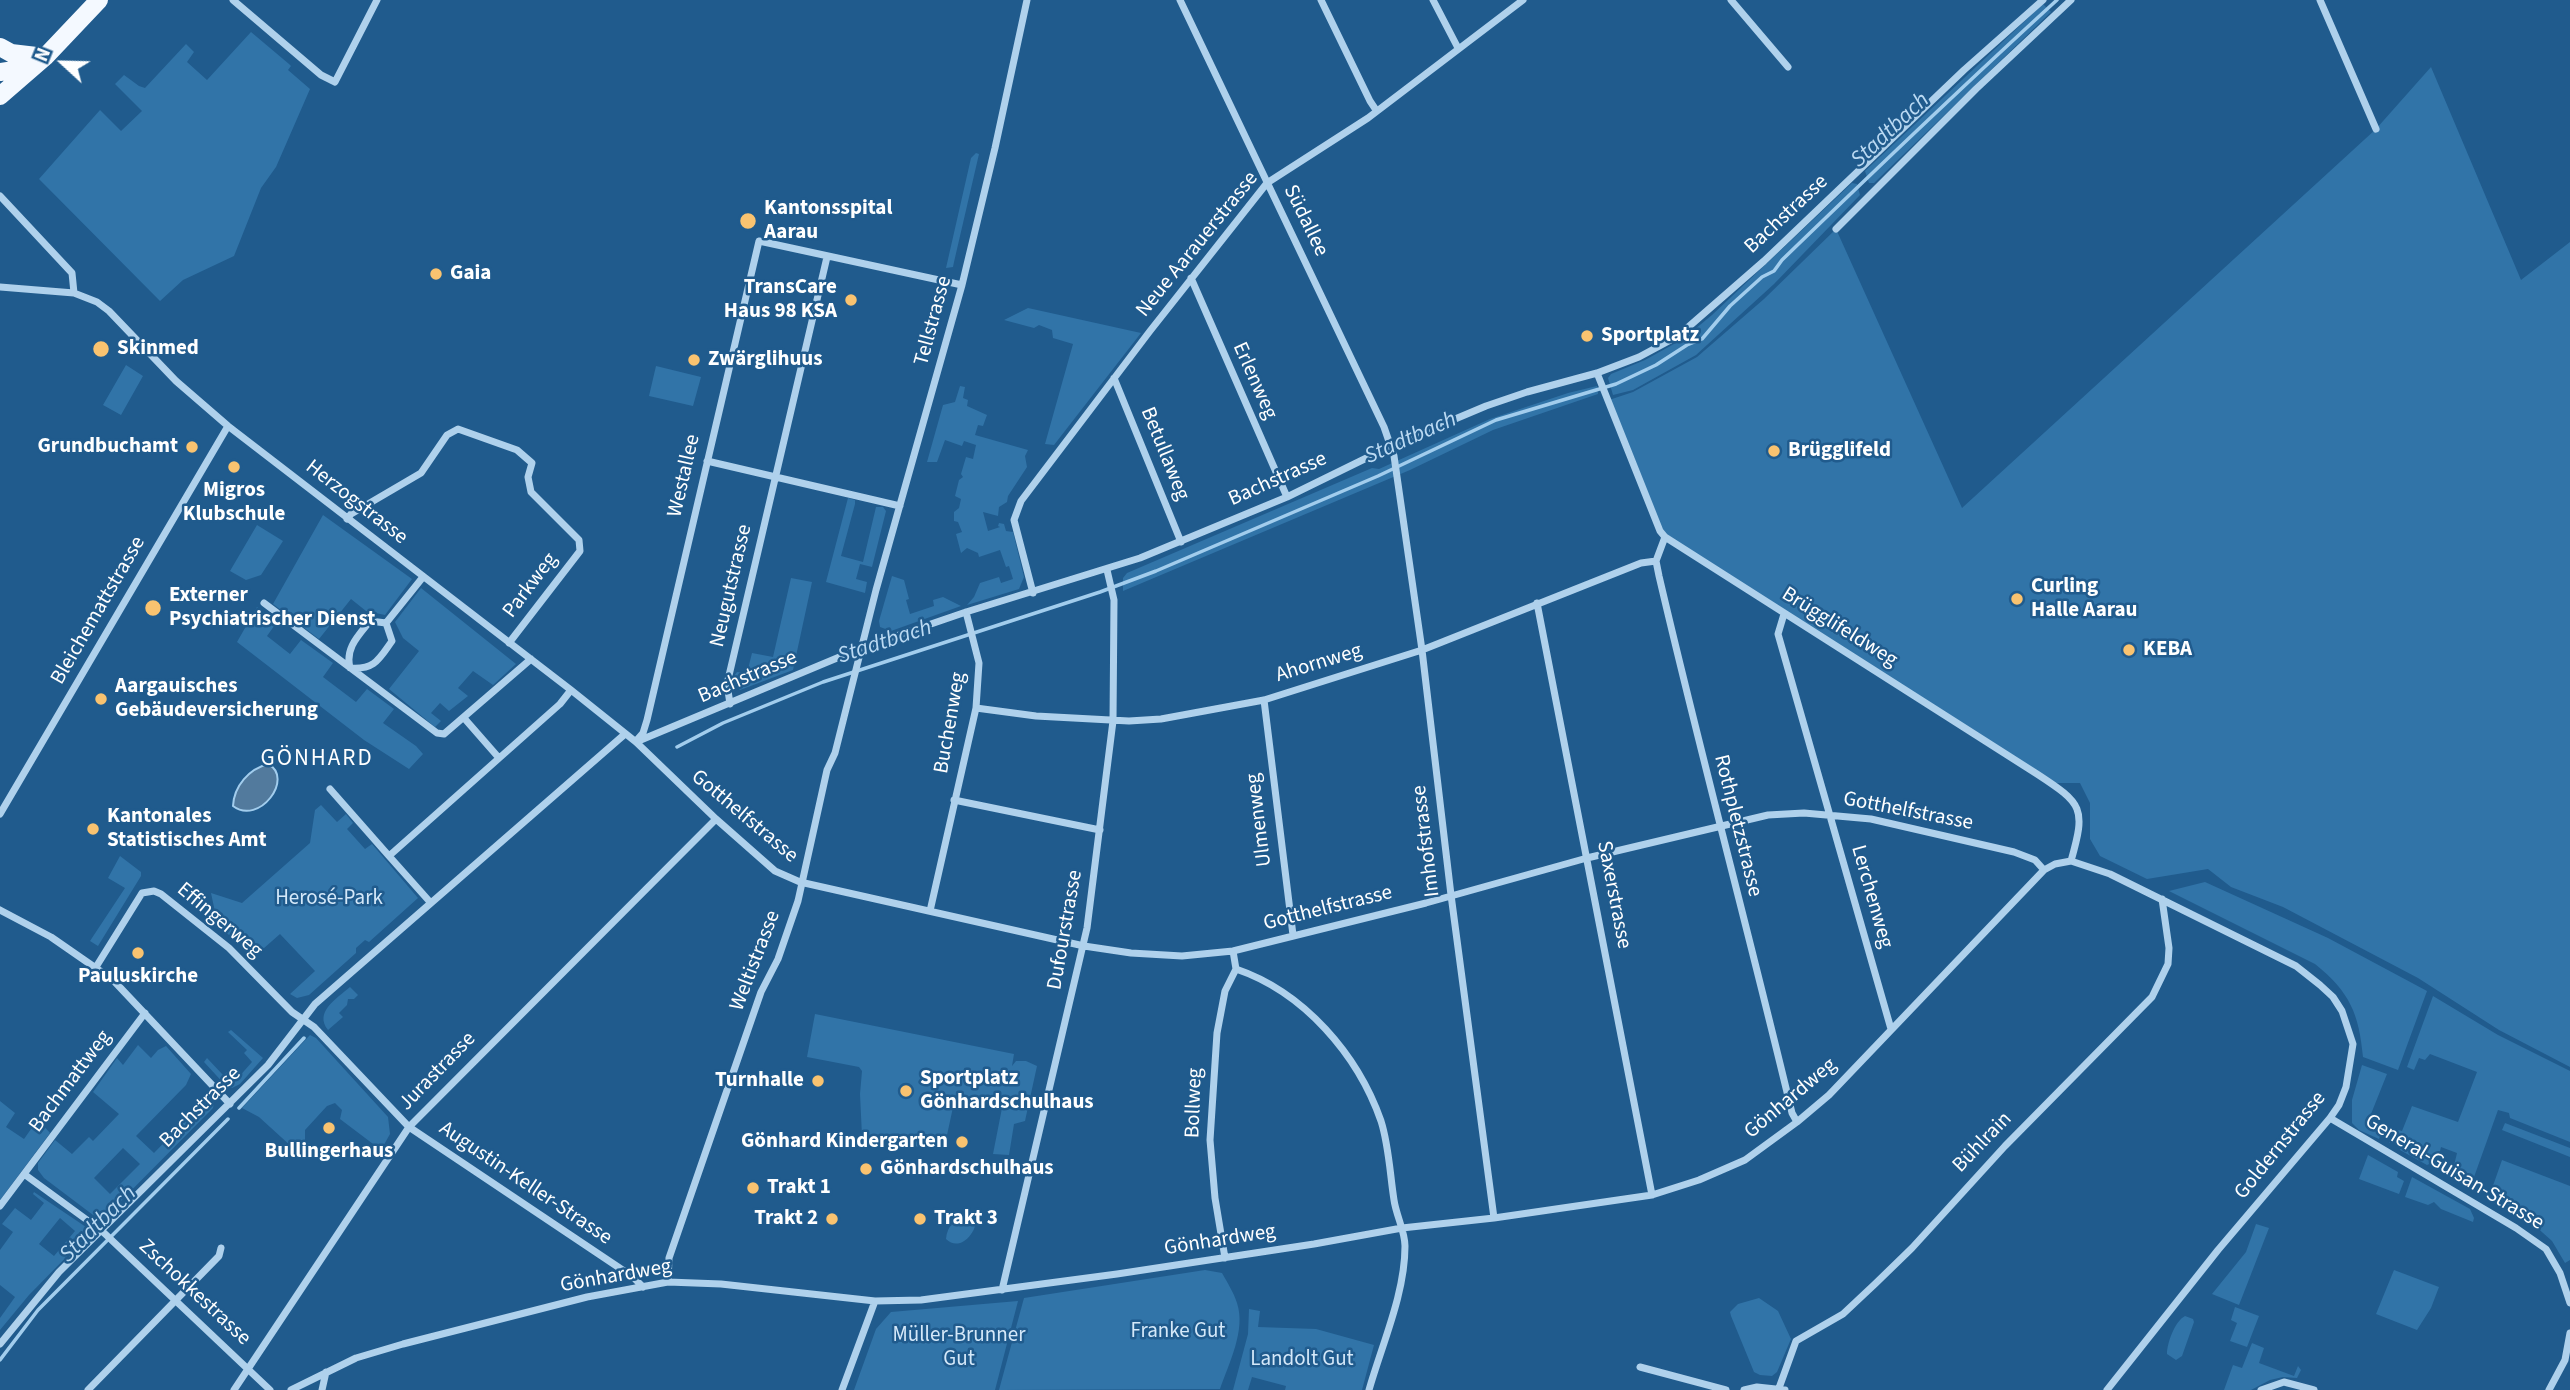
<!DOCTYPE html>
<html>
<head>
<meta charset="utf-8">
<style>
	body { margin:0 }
	#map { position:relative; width:2570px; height:1390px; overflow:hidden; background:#205b8d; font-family:"Source Sans 3",sans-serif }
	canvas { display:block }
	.north { position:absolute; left:28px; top:28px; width:70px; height:70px; -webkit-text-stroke:5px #205b8d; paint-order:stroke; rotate:292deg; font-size:19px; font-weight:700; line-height:28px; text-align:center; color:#fff }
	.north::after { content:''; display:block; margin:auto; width:24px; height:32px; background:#fff; clip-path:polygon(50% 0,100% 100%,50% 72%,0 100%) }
</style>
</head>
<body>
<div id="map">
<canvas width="2570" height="1390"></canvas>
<div class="north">N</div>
</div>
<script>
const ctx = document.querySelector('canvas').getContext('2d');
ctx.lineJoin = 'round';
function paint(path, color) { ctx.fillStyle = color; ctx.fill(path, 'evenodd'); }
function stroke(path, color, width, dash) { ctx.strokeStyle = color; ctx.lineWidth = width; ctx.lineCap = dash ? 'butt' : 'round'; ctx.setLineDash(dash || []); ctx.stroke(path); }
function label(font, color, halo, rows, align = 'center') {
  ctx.font = font + ' "Source Sans 3",sans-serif'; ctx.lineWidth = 5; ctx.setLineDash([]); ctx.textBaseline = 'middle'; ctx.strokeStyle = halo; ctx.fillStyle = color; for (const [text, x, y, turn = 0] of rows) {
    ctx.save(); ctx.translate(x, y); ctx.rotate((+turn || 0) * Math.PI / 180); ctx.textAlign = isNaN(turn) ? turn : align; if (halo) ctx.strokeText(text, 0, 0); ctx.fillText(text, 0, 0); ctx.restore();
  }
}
paint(new Path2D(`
	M 2043,4 L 2051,12 L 1874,183 L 1869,183 L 1865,171 Z
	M 251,32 L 289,64 L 291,66 L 288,70 L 310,89 L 276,167 L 261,188 L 234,256 L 183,280 L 160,301 L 39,179 L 100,110 L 121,131 L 142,111 L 115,84 L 124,75 L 139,86 L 145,88 L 186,44 L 194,52 L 187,62 L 207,80 Z
	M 2431,67 L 2521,280 L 2570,242 L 2570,1067 L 2499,1030 L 2418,978 L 2283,907 L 2231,887 L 2208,869 L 2147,879 L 2100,856 L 2090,839 L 2090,803 L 2080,783 L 2051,783 L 1665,537 L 1609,400 L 1633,392 L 1697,357 L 1764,299 L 1836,229 L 1962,508 L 2376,129 Z
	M 976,153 L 979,154 L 954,262 L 953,267 L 946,268 L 971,158 Z
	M 1852,183 L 1857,184 L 1860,195 L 1774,284 L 1696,355 L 1633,390 L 1613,395 L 1608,378 L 1611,374 L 1645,360 L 1683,339 L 1712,315 Z
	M 1028,308 L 1141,333 L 1054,445 L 1045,444 L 1073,344 L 1053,338 L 1052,330 L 1039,325 L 1034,328 L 1004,320 Z
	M 126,365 L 143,376 L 121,415 L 103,405 Z
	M 656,366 L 701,377 L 693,406 L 649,396 Z
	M 960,386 L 965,387 L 963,398 L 968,400 L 967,406 L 987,415 L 983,426 L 978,425 L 975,435 L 1028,450 L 1025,456 L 1027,467 L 1008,496 L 1007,502 L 999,507 L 998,516 L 983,512 L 988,531 L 1000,527 L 998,526 L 999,523 L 1004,524 L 1006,531 L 1013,532 L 1024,577 L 1019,589 L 967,605 L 974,597 L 980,583 L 999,577 L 1001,583 L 1013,579 L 1009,566 L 1006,567 L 1000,550 L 979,557 L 978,553 L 967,548 L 961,553 L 956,534 L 962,532 L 958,522 L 954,521 L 954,512 L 959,508 L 961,499 L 955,496 L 959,480 L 963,477 L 961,474 L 966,457 L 973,459 L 976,445 L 964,441 L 962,446 L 945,440 L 937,462 L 927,462 L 943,405 L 955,402 Z
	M 1597,386 L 1598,394 L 1493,430 L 1410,470 L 1123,591 L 1123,578 L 1127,573 L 1372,468 L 1379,469 L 1490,419 L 1568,393 Z
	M 848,498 L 855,500 L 855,504 L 841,556 L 863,562 L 876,507 L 883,507 L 886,511 L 872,567 L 860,564 L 856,579 L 867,582 L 865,593 L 826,582 Z
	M 323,515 L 412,579 L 385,615 L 366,611 L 351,599 L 319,639 L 273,604 Z
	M 257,525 L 283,541 L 261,575 L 246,580 L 230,571 Z
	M 892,576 L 904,580 L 909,599 L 906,600 L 910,614 L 934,606 L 933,600 L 943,597 L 961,606 L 891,631 L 880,627 L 879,621 Z
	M 791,578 L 812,582 L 793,670 L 740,690 L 733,683 L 734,676 L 737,672 L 747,673 L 752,653 L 773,657 Z
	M 421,588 L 516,664 L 493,685 L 473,671 L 458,688 L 468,696 L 449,711 L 440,703 L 431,713 L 441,721 L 435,727 L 389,689 L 419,651 L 403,638 L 395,622 Z
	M 257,607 L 277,622 L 267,636 L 290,654 L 301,640 L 333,663 L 323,677 L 356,702 L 367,689 L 394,709 L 383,723 L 416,746 L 423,754 L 409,769 L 364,740 L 237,642 Z
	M 321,805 L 337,822 L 346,814 L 353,823 L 347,829 L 365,849 L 372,844 L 418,898 L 369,942 L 365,940 L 356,948 L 356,953 L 309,995 L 297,998 L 290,994 L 315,971 L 280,934 L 255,956 L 218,926 L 211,893 L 242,903 L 310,843 L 315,810 Z
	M 120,856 L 141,872 L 141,876 L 98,946 L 90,941 L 125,888 L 108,878 Z
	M 2205,882 L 2328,938 L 2427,991 L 2398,1070 L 2363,1057 C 2359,1014 2350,992 2315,964 L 2169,891 Z
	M 350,987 L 358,995 L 354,999 L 348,999 L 347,1005 L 339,1013 L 343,1017 L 328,1030 C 314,1012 336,999 350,987 Z
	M 2433,996 L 2498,1035 L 2570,1071 L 2570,1142 L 2510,1118 L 2509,1113 L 2498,1110 L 2474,1177 L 2468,1179 L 2452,1174 L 2457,1153 L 2441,1147 L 2438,1160 L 2427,1165 L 2400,1150 L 2401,1147 L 2393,1142 L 2389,1143 L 2394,1129 L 2402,1131 L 2412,1106 L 2458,1122 L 2477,1072 L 2430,1054 L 2425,1060 L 2419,1058 L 2414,1070 L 2407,1067 Z
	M 815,1014 L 1014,1054 L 1012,1066 L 1016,1061 L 1026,1061 L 1037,1066 L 1025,1121 L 1014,1124 L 1009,1155 L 993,1154 L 1002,1108 L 955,1098 L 944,1149 L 925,1148 L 862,1136 L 860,1094 L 862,1071 L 859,1067 L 807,1057 Z
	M 231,1030 L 263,1058 L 240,1084 L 232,1088 L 227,1087 L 204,1062 L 207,1058 L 223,1075 L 229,1071 L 237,1079 L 252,1062 L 244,1053 L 247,1050 L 228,1032 Z
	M 310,1035 L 316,1038 L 388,1117 L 390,1134 L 381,1150 L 340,1119 L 342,1110 L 335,1103 L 327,1106 L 305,1130 L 305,1141 L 314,1146 L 303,1157 L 259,1117 L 242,1108 Z
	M 138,1045 L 151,1058 L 158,1050 L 166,1046 L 191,1074 L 186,1085 L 136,1136 L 154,1153 L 212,1093 L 215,1097 L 213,1108 L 101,1221 L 44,1178 L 38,1170 L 38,1163 L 55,1140 L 72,1154 L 89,1137 L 93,1141 L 119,1114 L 93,1092 L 117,1058 L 123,1065 ZM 123,1148 L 140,1164 L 110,1194 L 94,1178 Z
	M 2362,1065 L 2387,1074 L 2369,1119 L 2384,1125 L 2379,1139 L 2359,1130 L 2352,1123 L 2352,1100 Z
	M 0,1101 L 15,1113 L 6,1127 L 24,1139 L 36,1122 L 42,1124 L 50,1133 L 0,1200 Z
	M 2505,1123 L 2570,1148 L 2570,1157 L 2502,1130 Z
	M 2368,1155 L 2398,1172 L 2397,1177 L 2404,1181 L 2399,1194 L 2359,1179 Z
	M 2502,1160 L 2570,1186 L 2570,1260 L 2565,1263 L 2552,1241 L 2533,1224 L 2488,1200 Z
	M 2412,1177 L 2470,1209 L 2474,1218 L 2473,1222 L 2441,1209 L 2434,1202 L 2428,1205 L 2405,1197 Z
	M 34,1192 L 86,1227 L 86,1237 L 29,1295 L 0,1330 L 0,1318 L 15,1297 L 0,1285 L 0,1250 L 13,1232 L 2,1224 L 15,1208 L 31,1220 L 44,1203 L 33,1194 ZM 60,1218 L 75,1231 L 54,1256 L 39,1244 Z
	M 968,1213 L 976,1217 C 978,1232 960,1253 946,1239 C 947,1226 956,1217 968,1213 Z
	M 2256,1224 L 2269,1228 L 2239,1305 L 2212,1294 L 2246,1252 Z
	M 1205,1270 L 1222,1273 C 1227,1282 1234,1293 1237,1303 C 1246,1330 1229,1363 1220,1389 L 999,1390 L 1024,1298 Z
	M 2394,1270 L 2439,1287 L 2431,1308 L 2417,1330 L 2376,1314 Z
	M 1759,1298 L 1778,1311 L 1791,1339 L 1777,1372 L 1772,1376 L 1760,1375 L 1754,1372 L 1731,1316 L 1730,1312 L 1738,1304 Z
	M 1018,1301 L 995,1390 L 854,1390 L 876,1329 L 891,1312 Z
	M 2235,1307 L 2259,1316 L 2247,1347 L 2230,1341 L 2237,1323 L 2231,1320 Z
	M 1249,1309 L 1260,1311 L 1258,1327 L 1316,1329 L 1374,1345 L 1362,1390 L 1285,1390 L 1286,1386 L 1252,1377 L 1248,1390 L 1233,1390 L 1248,1334 Z
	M 2185,1316 L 2193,1319 L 2194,1322 L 2182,1356 L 2176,1360 L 2167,1354 C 2167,1343 2175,1321 2185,1316 Z
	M 2252,1343 L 2264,1348 L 2259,1363 L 2294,1376 L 2298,1366 L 2301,1370 L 2297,1378 L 2283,1377 L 2270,1380 L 2251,1390 L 2224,1390 L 2233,1365 L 2242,1368 Z`), '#3174a8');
const water = new Path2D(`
	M 268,764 C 295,778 259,826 233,806 C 234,786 249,769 268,764 Z`);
paint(water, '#527a9d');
stroke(water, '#a2cded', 2);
stroke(new Path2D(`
	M 677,747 L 723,723 L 823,682 L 1100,592 L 1156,571 L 1378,476 L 1496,420 L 1616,384 L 1656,365 L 1687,345 L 1702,339 L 1730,306 L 1762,277 L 1774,271 L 1782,260 C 1873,172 1964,85 2057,0
	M 239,1108 L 304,1038
	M 0,1360 L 38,1310 L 228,1119`), '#a2cded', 3.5);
stroke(new Path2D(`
	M 233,0 L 321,75 L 335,82 L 377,0
	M 1180,0 L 1384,427 L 1394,456 L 1422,650 L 1451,895 L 1494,1218
	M 1321,0 L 1370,101 L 1376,110
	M 1433,0 L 1458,48
	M 1731,0 L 1788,67
	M 2320,0 L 2376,129
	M 0,196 L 72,273 L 74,293
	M 1836,229 L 1976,89 L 2071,0
	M 1191,278 L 1287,497
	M 0,287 L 74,293 L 97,302 L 109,311 L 176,381 L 228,426 L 571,690 L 636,742 L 716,819 L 775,871 L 800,882 L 1084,946 L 1131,953 L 1182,956 L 1233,951 L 1426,903 L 1587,858 L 1768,815 L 1804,813 L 1871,819 L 2014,852 L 2035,860 L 2044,870
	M 1597,373 L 1660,531 L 1665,537 L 2037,774 C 2083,804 2086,808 2071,861
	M 1114,378 L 1181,542
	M 707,461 L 900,506
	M 347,519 L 351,514 L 421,473 L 447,435 L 458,429 L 517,450 L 532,463 L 528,477 L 531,492 L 579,540 L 580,551 L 509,643
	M 1665,537 L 1656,561 L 1659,576 C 1701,756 1749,933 1792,1113 L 1797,1122
	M 1033,593 L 1014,520 L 1021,501 L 1150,331 L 1267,183 L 1368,118 L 1523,0
	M 264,603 L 437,733 L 444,734 L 531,659
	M 1537,603 L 1652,1195
	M 1784,614 L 1778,634 L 1891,1029
	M 386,623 L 392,641 C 379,659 375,670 350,668 C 345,648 358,636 370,621 L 386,623 L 423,577
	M 1264,700 L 1293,935
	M 730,704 L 727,684 L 827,257
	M 976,708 L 1036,716 L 1129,721 L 1161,719 L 1264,700 L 1422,650 L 1641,563 L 1656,561
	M 464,718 L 499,758
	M 636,741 L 643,733 L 647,720 L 759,241 L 962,285
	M 636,742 L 861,648 L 966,612 L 1140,558 L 1287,497 L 1391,446 L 1486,406 L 1527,392 L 1597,373 L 1639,357 L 1678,336 L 1764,261 L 1964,70 L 2043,0
	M 330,789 L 389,856
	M 954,800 L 1100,830
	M 0,814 L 228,426
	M 430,902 L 389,856 L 560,704 L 571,690
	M 0,910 L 51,937 L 113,980 L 230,1104
	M 930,911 L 976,708 L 979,663 L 966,612
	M 96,967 L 142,893 L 154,891 L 161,894 L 229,948 L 292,1012 L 314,1027 L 409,1127 L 633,1277 L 643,1287
	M 1236,969 C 1304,992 1358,1055 1381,1121 C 1389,1146 1390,1175 1394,1200 C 1396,1215 1405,1231 1405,1246 C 1405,1294 1382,1344 1369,1390
	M 2330,1118 L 2516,1228 L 2546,1249 L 2560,1273 L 2570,1303
	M 24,1174 L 102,1231 L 270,1390
	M 0,1206 L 145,1013
	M 1225,1258 L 1215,1198 L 1210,1140 L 1217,1033 L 1225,991 L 1236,969 L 1233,951
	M 668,1282 L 669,1258 L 761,992 L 778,959 L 798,901 L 827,770 L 835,753 L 876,590 L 962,285 L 995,148 L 1027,0
	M 1002,1290 L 1087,928 L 1113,721 L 1114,600 L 1107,570
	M 0,1344 L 59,1272 L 268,1065 L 315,1004 L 625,734
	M 1640,1367 L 1726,1390
	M 1779,1388 L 1796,1341 L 1843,1314 L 1876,1283 L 1912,1248 L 2005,1146 L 2152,997 L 2168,964 L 2169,948 L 2162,899
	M 88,1390 L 219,1256 L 221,1248
	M 234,1390 L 409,1127 L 716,819
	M 291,1390 L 356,1358 L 403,1344 L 587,1297 L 668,1282 L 721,1284 L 875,1301 L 921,1300 L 1117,1274 L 1314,1244 L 1402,1228 L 1494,1218 L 1652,1195 L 1699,1180 L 1745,1160 L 1797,1122 L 1829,1095 L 2044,870 L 2055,864 L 2071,861 L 2110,874 L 2296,966 L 2320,985 L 2333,997 L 2342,1011 L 2353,1044 L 2346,1087 L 2339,1105 L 2330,1118 L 2218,1250 L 2107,1390
	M 322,1390 L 326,1372
	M 842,1390 L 875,1301
	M 1744,1390 L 1757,1387 L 1785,1390
	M 2261,1390 L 2284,1382 L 2314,1390
	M 2549,1390 L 2565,1360 L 2570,1333`), '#afd1ec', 7);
stroke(new Path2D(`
	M 0,47 L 11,53 L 45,57
	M 0,72 L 33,67
	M 0,96 L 45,57 L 99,0`), '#f4f9ff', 18);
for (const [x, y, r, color] of [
	[748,221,9,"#f9c370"],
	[436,274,7,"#f9c370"],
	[851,300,7,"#f9c370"],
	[1587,336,7,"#f9c370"],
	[101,349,9,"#f9c370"],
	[694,360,7,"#f9c370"],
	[192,447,7,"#f9c370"],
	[1774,451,7,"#f9c370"],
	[234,467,7,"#f9c370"],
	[2017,599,7,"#f9c370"],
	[153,608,9,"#f9c370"],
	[2129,650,7,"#f9c370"],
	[101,699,7,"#f9c370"],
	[93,829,7,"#f9c370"],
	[138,953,7,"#f9c370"],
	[818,1081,7,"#f9c370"],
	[906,1091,7,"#f9c370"],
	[329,1128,7,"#f9c370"],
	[962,1142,7,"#f9c370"],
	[866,1169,7,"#f9c370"],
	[753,1188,7,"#f9c370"],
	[832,1219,7,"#f9c370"],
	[920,1219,7,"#f9c370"]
]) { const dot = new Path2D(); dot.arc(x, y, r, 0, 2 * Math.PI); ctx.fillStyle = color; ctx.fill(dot); stroke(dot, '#205b8d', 2.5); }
label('bold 21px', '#fff', '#205b8d', [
	["Kantonsspital",764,209],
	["Aarau",764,233],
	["Gaia",450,274],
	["TransCare",837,288,"right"],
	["Haus 98 KSA",837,312,"right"],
	["Sportplatz",1601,336],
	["Skinmed",117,349],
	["Zwärglihuus",708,360],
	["Grundbuchamt",178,447,"right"],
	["Brügglifeld",1788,451],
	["Migros",234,491,"center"],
	["Klubschule",234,515,"center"],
	["Curling",2031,587],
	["Halle Aarau",2031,611],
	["Externer",169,596],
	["Psychiatrischer Dienst",169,620],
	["KEBA",2143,650],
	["Aargauisches",115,687],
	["Gebäudeversicherung",115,711],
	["Kantonales",107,817],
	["Statistisches Amt",107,841],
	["Pauluskirche",138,977,"center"],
	["Sportplatz",920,1079],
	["Gönhardschulhaus",920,1103],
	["Turnhalle",804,1081,"right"],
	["Gönhard Kindergarten",948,1142,"right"],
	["Bullingerhaus",329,1152,"center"],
	["Gönhardschulhaus",880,1169],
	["Trakt 1",767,1188],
	["Trakt 2",818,1219,"right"],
	["Trakt 3",934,1219]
], 'left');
label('21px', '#fff', '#205b8d', [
	["Bachstrasse",1787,215,-43],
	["Südallee",1305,221,64],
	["Neue Aarauerstrasse",1198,245,-51],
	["Tellstrasse",934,321,-75],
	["Erlenweg",1254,381,66],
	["Betullaweg",1164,454,68],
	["Westallee",685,476,-77],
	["Bachstrasse",1278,480,-24],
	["Herzogstrasse",356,503,38],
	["Parkweg",531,586,-53],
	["Neugutstrasse",732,586,-77],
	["Bleichemattstrasse",99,611,-60],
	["Brügglifeldweg",1839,628,32],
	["Ahornweg",1319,664,-17],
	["Bachstrasse",748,678,-23],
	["Buchenweg",951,723,-80],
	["Gotthelfstrasse",1908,812,11],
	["Gotthelfstrasse",744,817,40],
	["Ulmenweg",1260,820,-97],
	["Rothpletzstrasse",1737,826,76],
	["Imhofstrasse",1427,841,-97],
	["Saxerstrasse",1613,895,79],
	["Lerchenweg",1871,897,74],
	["Gotthelfstrasse",1328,909,-14],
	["Effingerweg",219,921,40],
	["Dufourstrasse",1066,930,-80],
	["Weltistrasse",756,961,-69],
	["Jurastrasse",438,1072,-46],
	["Bachmattweg",71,1082,-53],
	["Gönhardweg",1791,1099,-40],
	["Bollweg",1195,1103,-88],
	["Bachstrasse",201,1108,-45],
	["Bühlrain",1983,1143,-46],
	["Goldernstrasse",2281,1146,-51],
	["General-Guisan-Strasse",2454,1173,31],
	["Augustin-Keller-Strasse",525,1184,34],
	["Gönhardweg",1220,1241,-9],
	["Gönhardweg",616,1277,-10],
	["Zschokkestrasse",194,1293,43]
]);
label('21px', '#d4e8f9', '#205b8d', [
	["Herosé-Park",329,899],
	["Franke Gut",1178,1332],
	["Müller-Brunner",959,1336],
	["Gut",959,1360],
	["Landolt Gut",1302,1360]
]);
label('italic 23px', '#bbdaf3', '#205b8d', [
	["Stadtbach",1891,131,-43],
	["Stadtbach",1411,439,-24],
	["Stadtbach",885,643,-18],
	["Stadtbach",99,1225,-45]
]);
ctx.letterSpacing = '2px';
label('23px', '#fff', '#205b8d', [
	["GÖNHARD",317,760]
]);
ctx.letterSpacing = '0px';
</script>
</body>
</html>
